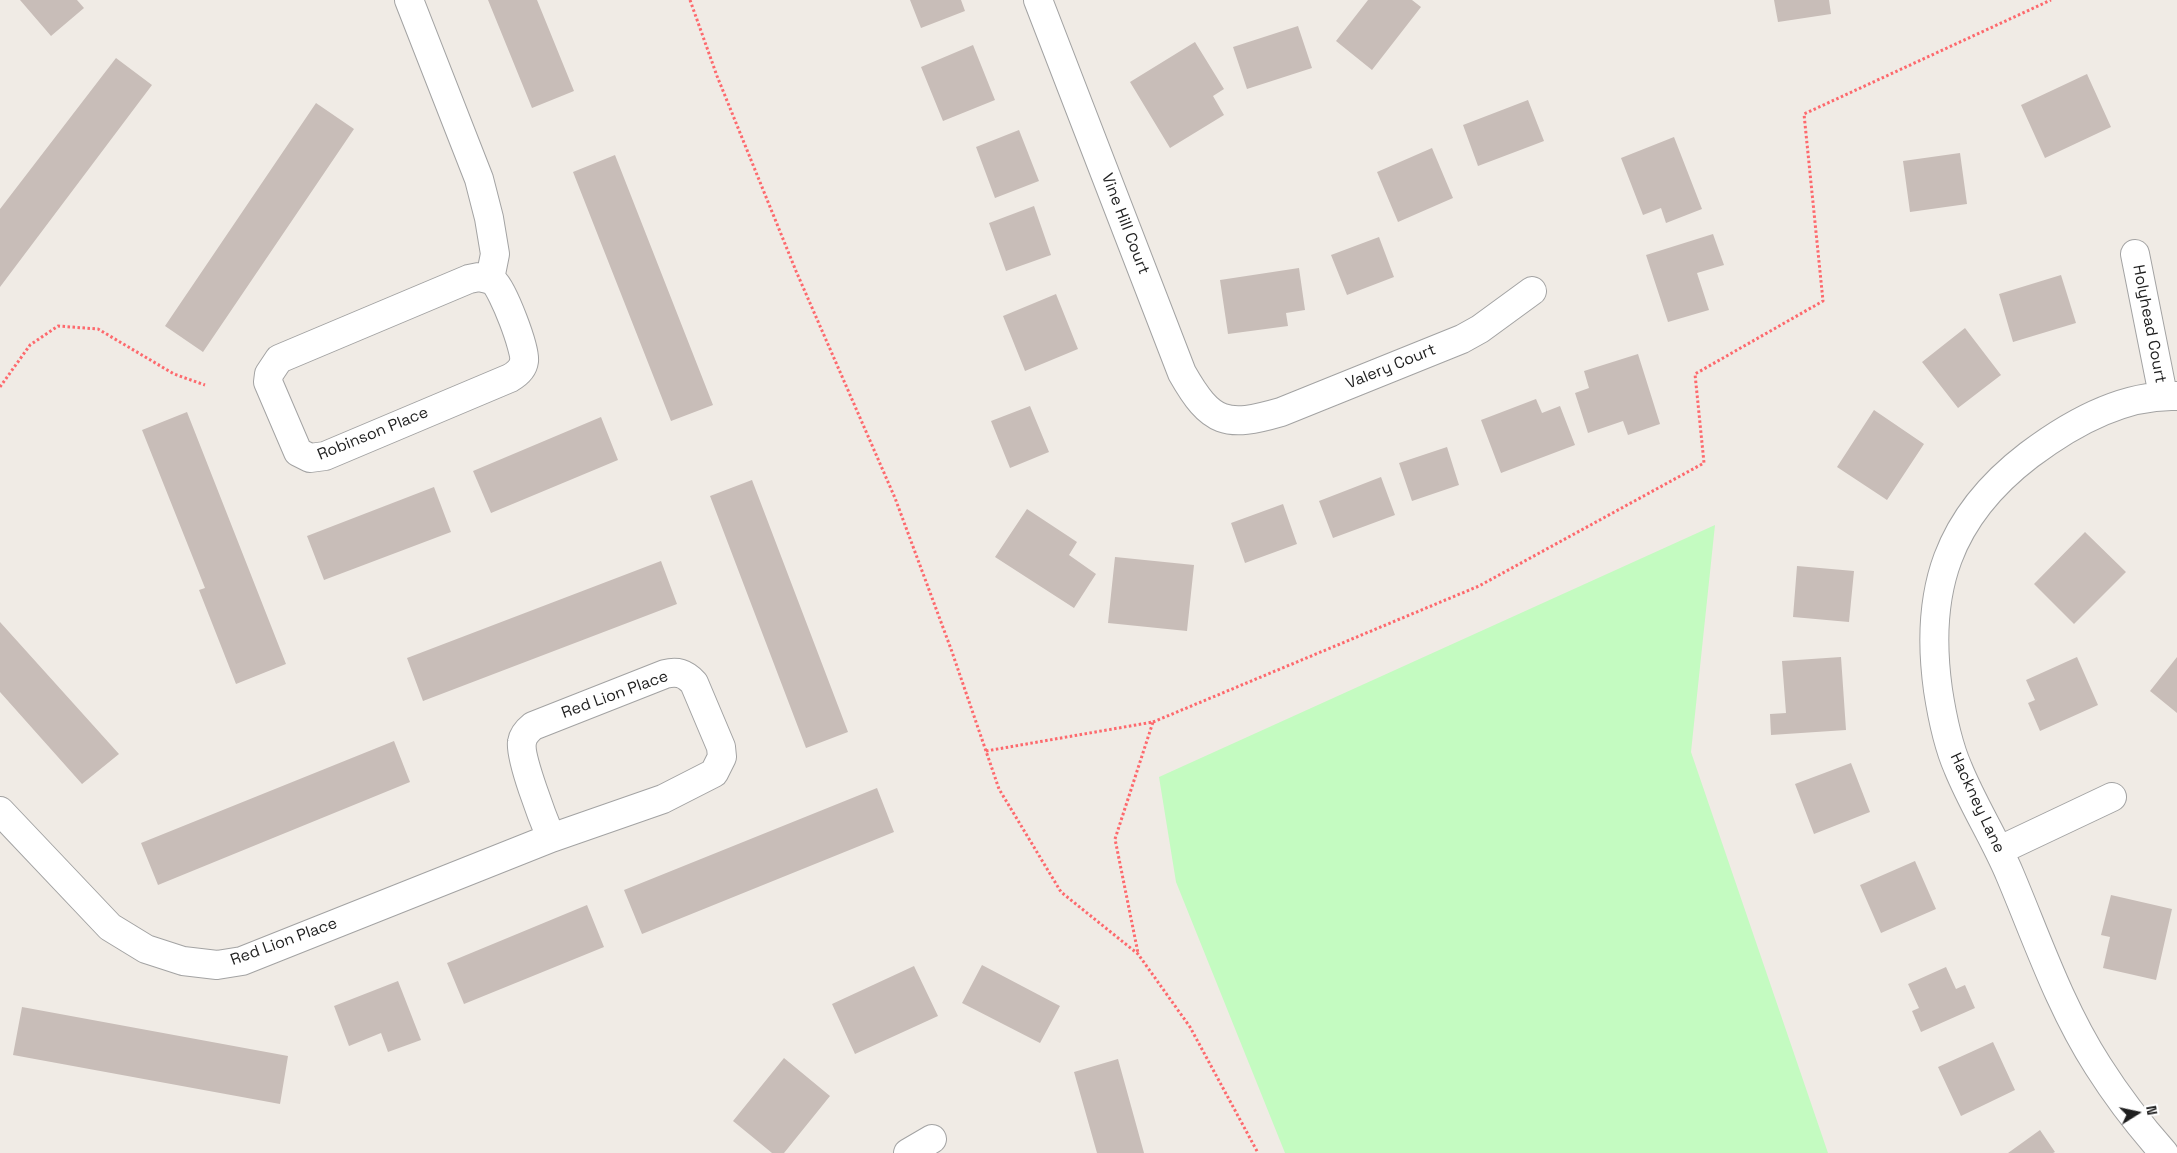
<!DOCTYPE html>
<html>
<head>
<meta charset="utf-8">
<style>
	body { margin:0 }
	#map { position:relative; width:2177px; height:1153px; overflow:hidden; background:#f0ebe5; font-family:"Space Grotesk",sans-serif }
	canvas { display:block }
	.north { position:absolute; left:2112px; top:1088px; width:50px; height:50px; -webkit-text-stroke:4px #fff; paint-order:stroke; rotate:80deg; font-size:14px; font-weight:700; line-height:20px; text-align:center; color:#1f1f1f }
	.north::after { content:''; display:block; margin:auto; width:18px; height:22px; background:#1f1f1f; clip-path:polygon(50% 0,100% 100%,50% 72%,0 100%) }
</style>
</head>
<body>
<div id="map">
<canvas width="2177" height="1153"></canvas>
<div class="north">N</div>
</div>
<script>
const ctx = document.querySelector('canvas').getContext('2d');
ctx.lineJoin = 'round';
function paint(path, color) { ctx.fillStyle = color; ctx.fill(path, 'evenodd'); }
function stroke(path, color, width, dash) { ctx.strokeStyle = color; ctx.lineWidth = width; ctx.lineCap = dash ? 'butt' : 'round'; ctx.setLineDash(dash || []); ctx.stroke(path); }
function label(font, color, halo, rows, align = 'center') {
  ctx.font = font + ' "Space Grotesk",sans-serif'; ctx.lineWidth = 5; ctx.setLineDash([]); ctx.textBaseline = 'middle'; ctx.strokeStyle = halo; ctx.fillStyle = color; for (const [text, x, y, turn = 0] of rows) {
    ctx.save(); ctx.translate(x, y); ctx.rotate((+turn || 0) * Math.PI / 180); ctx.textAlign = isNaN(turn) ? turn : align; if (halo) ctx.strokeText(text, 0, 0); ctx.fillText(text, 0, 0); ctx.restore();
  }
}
paint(new Path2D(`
	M 1715,525 L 1691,752 L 1828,1153 L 1285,1153 L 1176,882 L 1159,777 Z`), '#c4fbc1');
paint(new Path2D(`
	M 20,0 L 77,0 L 84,8 L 51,36 Z
	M 488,0 L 537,0 L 574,91 L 532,108 Z
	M 910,0 L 961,0 L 965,11 L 921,28 Z
	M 1368,0 L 1412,0 L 1421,7 L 1372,70 L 1336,41 Z
	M 1774,0 L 1829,0 L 1831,14 L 1778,22 Z
	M 1298,26 L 1312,68 L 1247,89 L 1233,47 Z
	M 1195,42 L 1224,89 L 1213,96 L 1224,115 L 1170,148 L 1130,82 Z
	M 973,45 L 995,100 L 943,121 L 921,67 Z
	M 116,58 L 152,85 L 0,287 L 0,209 Z
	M 2087,74 L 2111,127 L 2045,158 L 2021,105 Z
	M 1528,100 L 1544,141 L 1478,166 L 1463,125 Z
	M 316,103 L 354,129 L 203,352 L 165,326 Z
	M 1019,130 L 1039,181 L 995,198 L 976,147 Z
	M 1674,137 L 1702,209 L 1666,223 L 1661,208 L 1643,215 L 1621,158 Z
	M 1432,148 L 1453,198 L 1398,222 L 1377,172 Z
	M 1960,153 L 1967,204 L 1910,212 L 1903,161 Z
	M 615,155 L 713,405 L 671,421 L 573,172 Z
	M 1034,206 L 1051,255 L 1006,271 L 989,223 Z
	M 1713,234 L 1724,265 L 1697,273 L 1709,310 L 1668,322 L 1646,255 Z
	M 1379,237 L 1394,277 L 1347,295 L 1331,255 Z
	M 1299,268 L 1305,310 L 1286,313 L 1288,326 L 1228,334 L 1220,280 Z
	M 2061,275 L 2076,323 L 2013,342 L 1999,294 Z
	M 1056,294 L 1078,349 L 1025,371 L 1003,316 Z
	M 1965,328 L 2001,375 L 1958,408 L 1922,362 Z
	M 1638,354 L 1660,424 L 1628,435 L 1623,421 L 1588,433 L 1575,393 L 1589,388 L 1584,371 Z
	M 1536,399 L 1542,413 L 1560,406 L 1575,445 L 1501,473 L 1481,420 Z
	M 1030,406 L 1049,452 L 1010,468 L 991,421 Z
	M 1874,410 L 1924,444 L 1887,500 L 1837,467 Z
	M 187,412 L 286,664 L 236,684 L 199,590 L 205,588 L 142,430 Z
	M 601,417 L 618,460 L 491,513 L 473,471 Z
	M 1447,447 L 1459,485 L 1412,501 L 1399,463 Z
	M 1381,477 L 1395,515 L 1333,538 L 1319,501 Z
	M 752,480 L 848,732 L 806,748 L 710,496 Z
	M 434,487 L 451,532 L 324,580 L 307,536 Z
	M 1283,504 L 1297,544 L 1245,563 L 1231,523 Z
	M 1027,509 L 1077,542 L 1069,555 L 1096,574 L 1074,608 L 995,557 Z
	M 2085,532 L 2126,572 L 2074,624 L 2034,584 Z
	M 1115,557 L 1194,565 L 1187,631 L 1108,623 Z
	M 661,561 L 677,604 L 423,701 L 407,658 Z
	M 1797,566 L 1854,571 L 1849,622 L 1793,617 Z
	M 0,622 L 119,754 L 82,784 L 0,692 Z
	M 1841,657 L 1846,730 L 1771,735 L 1770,714 L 1786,713 L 1782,661 Z
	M 2077,657 L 2098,705 L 2040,731 L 2028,703 L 2035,700 L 2026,680 Z
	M 2177,657 L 2177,713 L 2150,691 Z
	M 394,741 L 410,782 L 158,885 L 141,843 Z
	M 1851,763 L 1870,812 L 1814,834 L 1795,784 Z
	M 877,788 L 894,832 L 642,934 L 624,890 Z
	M 1915,861 L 1936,909 L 1881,933 L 1860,885 Z
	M 2111,895 L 2172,909 L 2156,980 L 2103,968 L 2110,937 L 2101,935 Z
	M 587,905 L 604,947 L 464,1004 L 447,963 Z
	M 982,965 L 1060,1006 L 1040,1043 L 962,1003 Z
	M 914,966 L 938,1016 L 855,1054 L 832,1004 Z
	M 1946,967 L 1956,989 L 1965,985 L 1975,1008 L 1921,1032 L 1912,1011 L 1919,1008 L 1908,984 Z
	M 398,981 L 421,1040 L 388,1052 L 381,1033 L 349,1046 L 334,1006 Z
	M 22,1007 L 288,1056 L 280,1104 L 13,1055 Z
	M 1993,1042 L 2015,1090 L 1961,1116 L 1938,1067 Z
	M 784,1058 L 830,1096 L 784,1153 L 772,1153 L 733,1121 Z
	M 1118,1059 L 1144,1153 L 1097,1153 L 1074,1072 Z
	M 2040,1130 L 2055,1152 L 2053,1153 L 2008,1153 Z`), '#c8bdb8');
const street = new Path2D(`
	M 409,0 L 479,179 L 489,218 L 495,254 L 490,279
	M 1038,0 L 1182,373 C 1211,424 1226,428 1281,412 L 1462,339 L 1480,329 L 1532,291
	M 2135,254 L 2163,395
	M 479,277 C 484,278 490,279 494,282 C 503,290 526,349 524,361 C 523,369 517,374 510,378 L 325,456 L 310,458 L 298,452 L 268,382 L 269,374 L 279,359 L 469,279 Z
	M 0,811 L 110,927 L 146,949 L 183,961 L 217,965 L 242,961 L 551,838 L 663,799 L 714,773 L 722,757 L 721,747 L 694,683 C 685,673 677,671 665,674 L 533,726 C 528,730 523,735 522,742 C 519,757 544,821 551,838
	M 2000,850 L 2112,797
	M 908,1153 L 932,1139
	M 2164,1153 C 2140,1126 2117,1096 2098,1066 C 2060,1007 2037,939 2010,875 C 1995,839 1973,805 1958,768 C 1947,743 1942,716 1938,690 C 1924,590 1948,517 2029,455 C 2070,424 2124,394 2177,396`);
stroke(street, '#a3a3a3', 30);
stroke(new Path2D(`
	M 690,0 L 717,76 L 796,271 L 895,498 L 951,649 L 999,789 L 1061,892 L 1138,954 L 1190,1027 L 1258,1153
	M 0,387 L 30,345 L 58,326 L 98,329 L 174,374 L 205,385
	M 1153,722 L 1479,586 L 1704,463 L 1695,374 L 1823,301 L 1804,114 L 2051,0
	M 986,751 L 1153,722 L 1115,839 L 1138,953`), '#fd696d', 3, [2.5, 2.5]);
stroke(street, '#fff', 28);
label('16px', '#1f1f1f', '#fff', [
	["Vine Hill Court",1125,224,69],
	["Holyhead Court",2149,324,79],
	["Valery Court",1391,367,-22],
	["Robinson Place",373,434,-22],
	["Red Lion Place",615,695,-20],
	["Hackney Lane",1977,803,65],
	["Red Lion Place",284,942,-20]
]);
</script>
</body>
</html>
